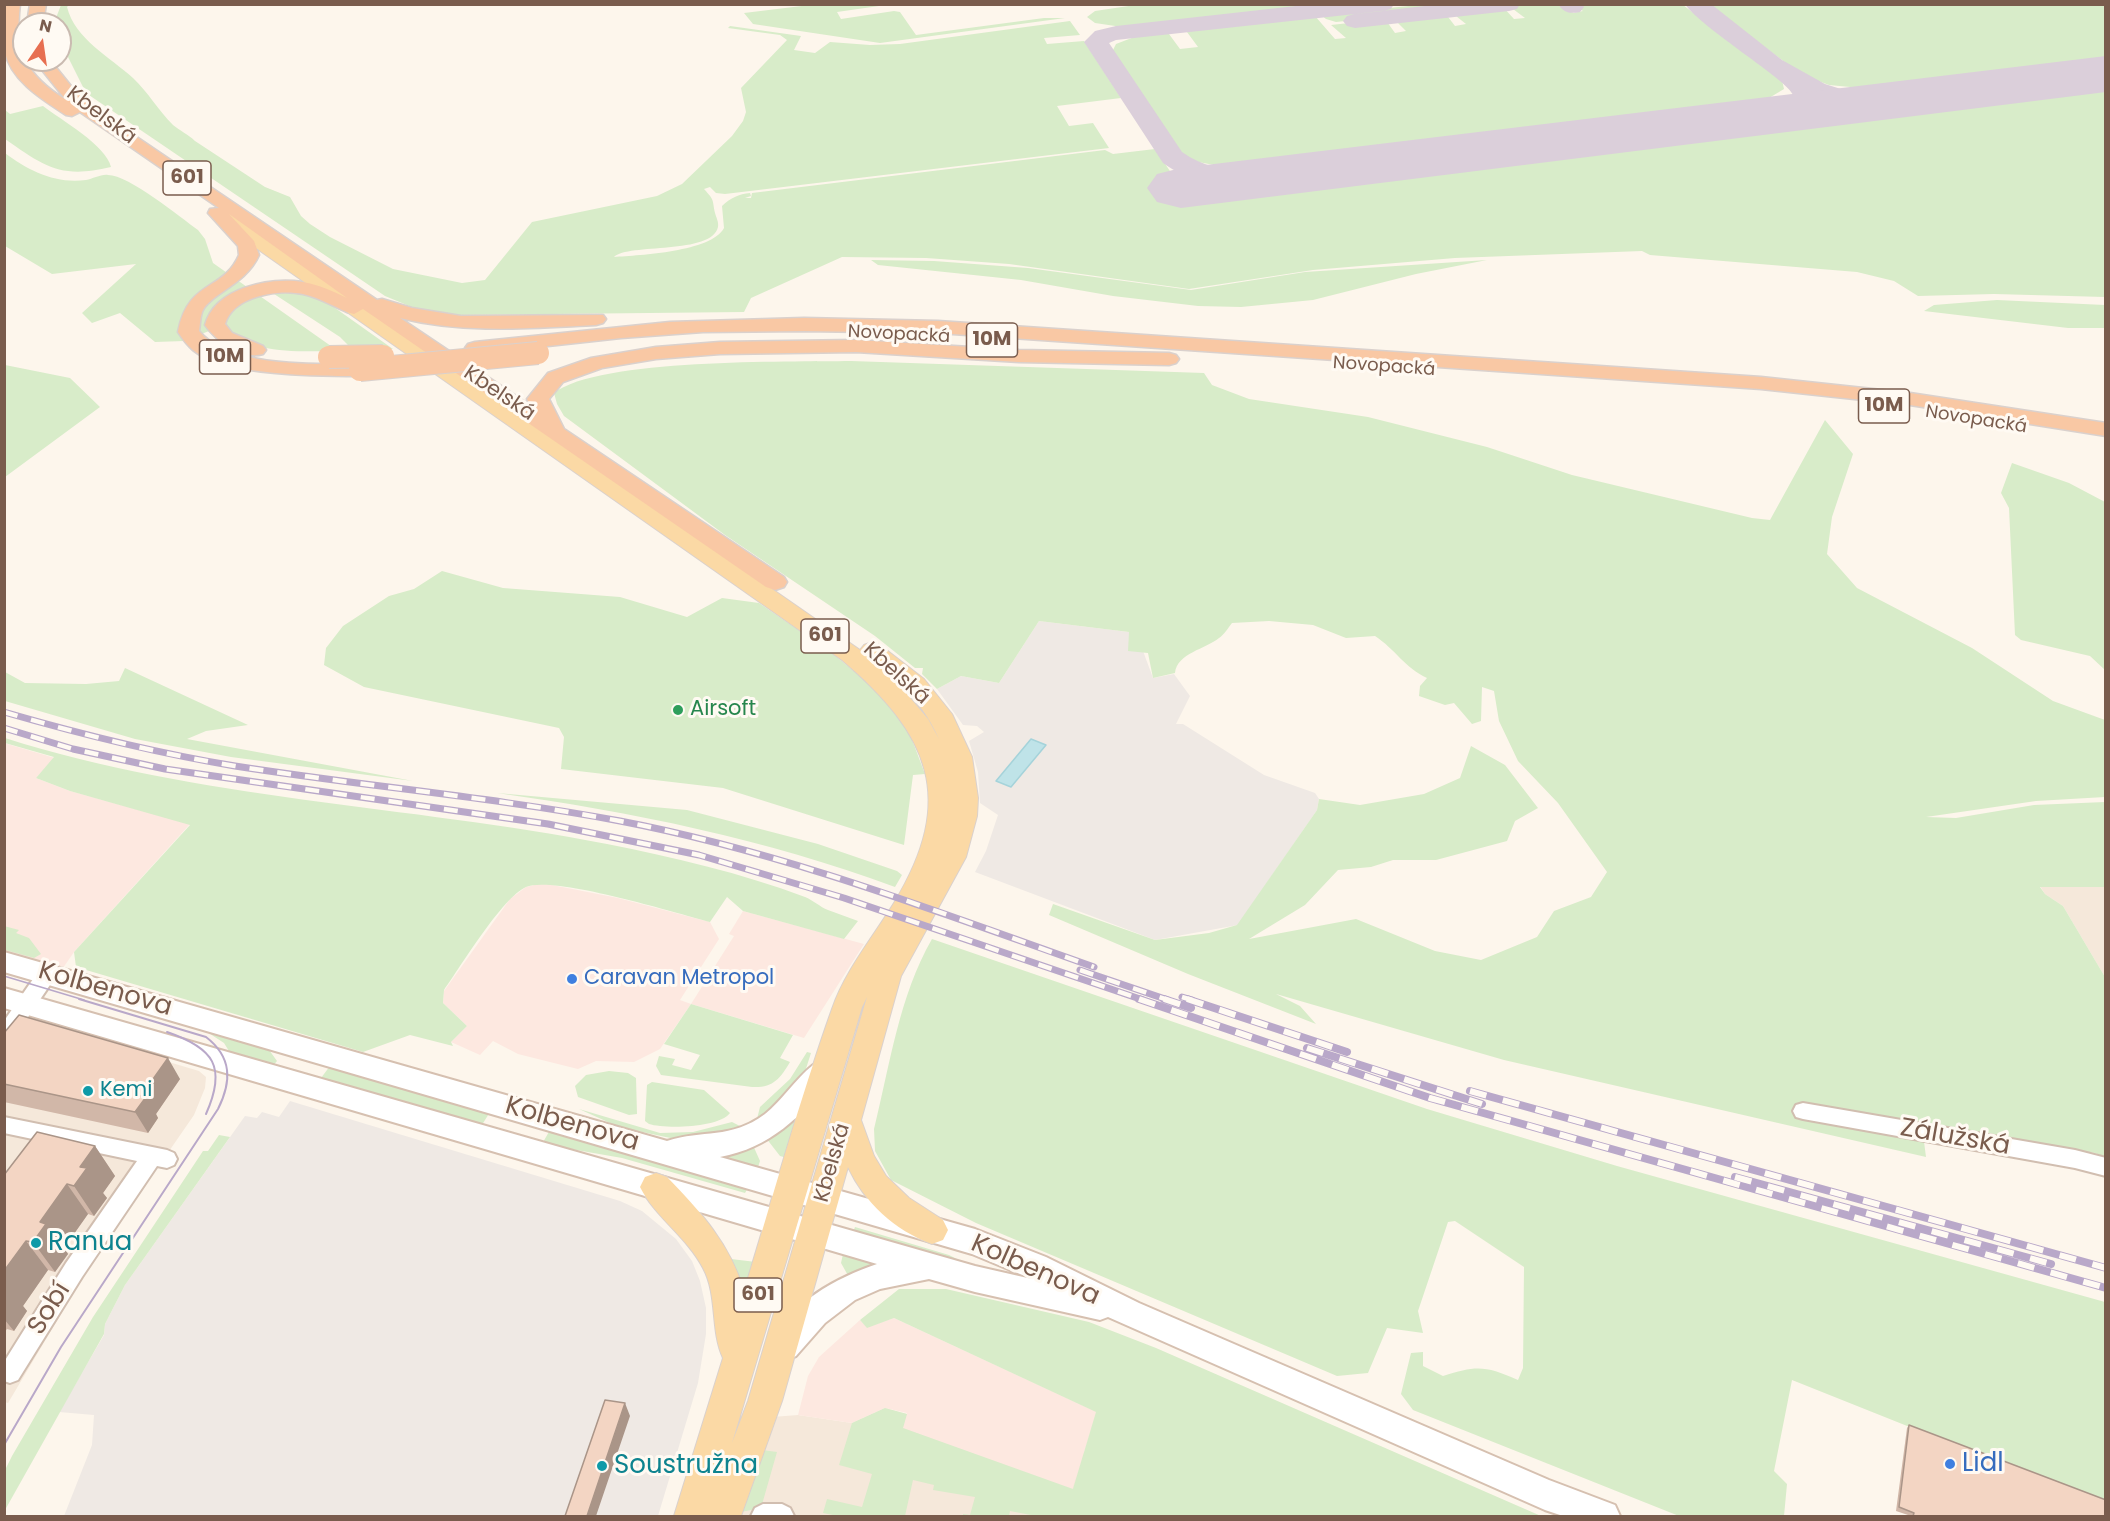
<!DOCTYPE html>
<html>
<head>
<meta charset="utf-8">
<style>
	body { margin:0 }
	#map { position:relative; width:2110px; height:1521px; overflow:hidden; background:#fdf6ec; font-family:Poppins,sans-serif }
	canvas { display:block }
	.frame { position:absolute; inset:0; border:6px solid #7a5c4d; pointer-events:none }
	.north { position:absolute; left:12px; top:12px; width:60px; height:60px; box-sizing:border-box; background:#fffaf3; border:2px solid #cabbb1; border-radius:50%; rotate:13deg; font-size:16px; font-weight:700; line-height:24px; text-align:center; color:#7a5c4d }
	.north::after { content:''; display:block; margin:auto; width:21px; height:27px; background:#e76f51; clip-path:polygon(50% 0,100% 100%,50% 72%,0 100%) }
</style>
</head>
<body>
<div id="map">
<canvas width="2110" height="1521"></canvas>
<div class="frame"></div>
<div class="north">N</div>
</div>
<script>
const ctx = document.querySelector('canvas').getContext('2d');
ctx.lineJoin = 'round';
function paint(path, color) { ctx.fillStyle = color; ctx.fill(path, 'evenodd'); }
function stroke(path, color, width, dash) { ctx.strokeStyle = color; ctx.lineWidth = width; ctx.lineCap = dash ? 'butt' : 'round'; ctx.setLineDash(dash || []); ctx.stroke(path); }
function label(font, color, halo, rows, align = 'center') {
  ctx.font = font + ' Poppins,sans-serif'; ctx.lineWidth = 6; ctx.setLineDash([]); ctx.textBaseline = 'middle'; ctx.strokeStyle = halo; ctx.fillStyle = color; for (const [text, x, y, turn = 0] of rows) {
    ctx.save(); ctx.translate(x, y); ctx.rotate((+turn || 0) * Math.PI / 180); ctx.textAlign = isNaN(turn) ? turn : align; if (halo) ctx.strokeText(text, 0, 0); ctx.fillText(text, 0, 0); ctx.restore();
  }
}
paint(new Path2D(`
	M 2040,886 L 2105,887 L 2105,977 L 2063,906 L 2045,894 Z
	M 48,1026 L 199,1071 L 206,1077 L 205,1088 L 194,1115 L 89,1267 L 8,1403 L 4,1402 L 4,1061 Z
	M 885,1408 L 907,1414 L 1373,1516 L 740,1516 L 772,1417 L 798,1415 L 852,1423 Z`), '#f5e8da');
paint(new Path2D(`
	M 4,743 L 55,758 L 36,778 L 70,791 L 190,824 L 74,952 L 63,968 L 5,954 Z
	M 542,883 L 618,898 L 710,922 L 719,939 L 680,1000 L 691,1004 L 734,936 L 729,934 L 743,911 L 864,944 L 804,1038 L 691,1004 L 660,1049 L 634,1062 L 596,1061 L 578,1069 L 518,1054 L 493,1041 L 480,1055 L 451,1042 L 467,1026 L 443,1003 L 444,991 L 510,899 L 526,887 Z
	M 894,1318 L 1097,1412 L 1072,1490 L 903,1428 L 907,1413 L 885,1408 L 852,1423 L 798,1415 L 808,1376 L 819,1357 L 860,1320 L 867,1327 Z`), '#fde8e0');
paint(new Path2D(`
	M 1039,621 L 1129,632 L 1143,651 L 1153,678 L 1174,674 L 1190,696 L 1176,724 L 1183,724 L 1264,775 L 1315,793 L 1319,799 L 1317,810 L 1238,925 L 1155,940 L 975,872 L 986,851 L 998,815 L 980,803 L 978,772 L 969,741 L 984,732 L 977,726 L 963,725 L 937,689 L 961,676 L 999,683 Z
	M 290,1101 L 620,1201 L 642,1211 L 676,1239 L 692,1261 L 700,1281 L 706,1308 L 706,1334 L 698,1383 L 658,1516 L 64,1516 L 92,1445 L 94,1415 L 59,1412 L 104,1335 L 105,1324 L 125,1285 L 245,1116 L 257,1118 L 262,1112 L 279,1117 Z`), '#efe9e4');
paint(new Path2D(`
	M 1142,4 L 1321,4 L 1321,5 L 1122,27 L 1095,23 L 1087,17 L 1095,11 Z
	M 1628,4 L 1683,5 L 1782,80 L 1784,89 L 1769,98 L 1214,165 L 1193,161 L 1180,154 L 1111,54 L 1116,44 L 1142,34 L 1169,34 L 1180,49 L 1198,47 L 1187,32 L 1191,29 L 1315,16 L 1335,39 L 1346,38 L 1331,25 L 1385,19 L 1395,33 L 1406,31 L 1394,19 L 1445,13 L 1455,26 L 1466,24 L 1451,12 L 1503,7 L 1514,19 L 1525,18 L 1509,6 L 1566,5 L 1573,13 L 1583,11 L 1573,5 Z
	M 61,5 L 69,5 L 67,7 C 75,39 110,57 133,78 C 148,92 158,110 173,125 C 180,131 188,134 195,141 L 265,187 L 290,197 L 301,216 L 310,224 L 330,237 L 393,269 L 462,283 L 485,280 L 532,222 L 657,196 L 682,184 L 732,136 L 743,121 L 746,112 L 741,88 L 787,40 L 780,35 L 728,28 L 730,26 L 801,36 L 794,50 L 815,53 L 830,42 L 870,45 L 900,44 L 1070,21 L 1080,35 L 1044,38 L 1047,44 L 1084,41 L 1121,98 L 1057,106 L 1069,126 L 1093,123 L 1109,148 L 725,194 L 716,193 L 710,187 L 704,189 C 715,201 712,199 715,213 C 716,217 719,222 718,227 C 712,255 628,243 614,257 C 640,255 711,252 724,228 L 722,206 C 730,198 739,194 750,193 L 751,196 L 745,198 L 751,198 L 752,193 L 1105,150 L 1113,154 L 1155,149 L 1193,205 L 2105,90 L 2105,297 L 1994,294 L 1918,296 L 1894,281 L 1857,272 L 1650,255 L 1642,251 L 1455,258 L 1313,270 L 1189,289 L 1009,264 L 926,258 L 842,257 L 751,298 L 744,312 L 459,315 L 414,308 L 385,296 L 86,93 L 61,43 L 60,24 L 57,24 L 56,18 Z
	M 810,5 L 879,6 L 837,12 L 841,19 L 894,11 L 900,12 L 916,35 L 1044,18 L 1065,18 L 880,43 L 753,24 L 744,13 Z
	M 1418,5 L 1496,5 L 1336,22 L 1326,19 L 1321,15 Z
	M 1708,5 L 2105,5 L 2105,58 L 1861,88 L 1829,85 L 1802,75 Z
	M 43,106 C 61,120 106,145 111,167 C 61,179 45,167 5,139 L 5,110 L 10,114 Z
	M 5,153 C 29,171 55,184 86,180 C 93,179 101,174 108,175 C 129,175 180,217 198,230 L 205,239 L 213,263 L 338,351 C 303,351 248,356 224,325 L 184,341 L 155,342 L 120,313 L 92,323 L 82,313 L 136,264 L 52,274 L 5,246 Z
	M 871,260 L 934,261 L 1028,268 L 1191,290 L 1305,272 L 1487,260 L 1416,274 L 1313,300 L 1241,307 L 1198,306 L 1113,296 L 1021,280 L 878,265 Z
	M 282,291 L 321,298 L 393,349 L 354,351 L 340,337 L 271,292 Z
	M 1997,300 L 2105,305 L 2105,328 L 2068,328 L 1924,311 L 1934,305 Z
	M 851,361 L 1204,373 L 1212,385 L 1249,399 L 1368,417 L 1487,447 L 1572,475 L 1752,518 L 1770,520 L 1825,420 L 1853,454 L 1832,517 L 1827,554 L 1857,588 L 1972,648 L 2053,701 L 2105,720 L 2105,797 L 2036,801 L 1926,817 L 1956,818 L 2034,805 L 2105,802 L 2105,887 L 2040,887 L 2045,894 L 2063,906 L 2105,977 L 2105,1157 L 2095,1153 L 1990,1136 L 1923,1134 L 1926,1157 L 1504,1060 L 1276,994 L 1300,1006 L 1316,1024 L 1188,974 L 1049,915 L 1053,904 L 1155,940 L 1209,933 L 1237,925 L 1317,810 L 1319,799 L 1360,805 L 1424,794 L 1460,778 L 1471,746 L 1505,765 L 1538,808 L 1515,821 L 1507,841 L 1436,860 L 1393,860 L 1371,867 L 1338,870 L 1305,905 L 1249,939 L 1356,919 L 1435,951 L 1481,960 L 1537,937 L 1554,911 L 1591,897 L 1607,872 L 1558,803 L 1518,761 L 1499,721 L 1494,691 L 1482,687 L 1481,721 L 1472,724 L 1454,703 L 1445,705 L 1419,696 L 1420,686 L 1427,678 C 1405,668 1395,649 1375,636 L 1346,638 L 1313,625 L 1269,621 L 1232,623 C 1228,628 1224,635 1219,638 C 1206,649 1177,653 1175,673 L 1153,678 L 1148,653 L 1128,651 L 1129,632 L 1039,621 L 999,683 L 961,676 L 937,689 L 922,674 L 923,668 L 915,668 L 875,636 L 725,535 L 564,416 L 557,404 L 554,393 C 599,358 789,362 851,361 Z
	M 5,365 L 70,378 L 100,407 L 5,477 Z
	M 2012,463 L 2069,483 L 2105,502 L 2105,670 L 2090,656 L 2021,640 L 2015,635 L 2009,508 L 2001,493 Z
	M 442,571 L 503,588 L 620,597 L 687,617 L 722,598 L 759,603 L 832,653 L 873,687 L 908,729 L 925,774 L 913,775 L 904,845 L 723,788 L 561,769 L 564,737 L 559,728 L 364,687 L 324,665 L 326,648 L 343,626 L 389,596 L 414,589 Z
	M 125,668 L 248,725 L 206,731 L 187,739 L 413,781 L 231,757 L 135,739 L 5,701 L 5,672 L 25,683 L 86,684 L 119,681 Z
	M 5,738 C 200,800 407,805 607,844 C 673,857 741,873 805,897 C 813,900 820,907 828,910 C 838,914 848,917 858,921 L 844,939 L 743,911 L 727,897 L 710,922 C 676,913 553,875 526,887 C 502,898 461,966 444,990 L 443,1003 L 467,1026 L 451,1042 L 453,1046 L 410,1035 L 363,1052 L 76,967 L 74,952 L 190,825 L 70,791 L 36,778 L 54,757 L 5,743 Z
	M 497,793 L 687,810 L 818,844 L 897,871 L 902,875 L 895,887 C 766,839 632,812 497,793 Z
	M 4,926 L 19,930 L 16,933 L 29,938 L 41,954 L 34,958 L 5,950 Z
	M 932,939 L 1427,1109 L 1617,1166 L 2105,1302 L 2105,1505 L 1792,1380 L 1774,1471 L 1787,1484 L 1784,1516 L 1679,1516 L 1413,1410 L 1401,1394 L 1411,1353 L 1423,1352 L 1423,1366 L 1443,1376 C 1477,1365 1486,1366 1518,1380 L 1523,1368 L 1524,1267 L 1455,1221 L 1448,1222 L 1418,1311 L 1423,1333 L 1387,1328 L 1368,1373 L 1337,1376 L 976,1223 L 891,1180 L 875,1151 L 874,1129 C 890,1065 899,996 932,939 Z
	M 691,1004 L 793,1035 L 780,1058 L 790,1062 C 780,1079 773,1088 752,1087 L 661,1075 L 656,1066 L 659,1056 L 675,1059 L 672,1065 L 691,1070 L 700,1055 L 664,1044 Z
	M 201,1028 L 267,1047 L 277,1061 L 271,1068 L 232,1056 L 224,1043 Z
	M 807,1052 L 811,1053 L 802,1081 L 756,1123 L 760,1107 L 790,1079 Z
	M 330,1066 L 490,1112 L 480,1128 L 318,1082 Z
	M 609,1071 L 628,1073 L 636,1078 L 637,1114 L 629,1115 L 578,1097 L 575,1086 L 586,1075 Z
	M 652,1082 L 704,1090 L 730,1113 C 719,1128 665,1129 649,1124 L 645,1121 L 647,1085 Z
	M 579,1109 L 660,1133 L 693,1132 L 732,1122 L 746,1129 L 675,1139 L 619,1127 Z
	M 794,1118 L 797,1119 L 787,1158 L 780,1156 L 766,1138 Z
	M 550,1130 L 749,1186 L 745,1193 L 622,1158 L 542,1144 Z
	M 219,1135 L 230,1137 L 125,1285 L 105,1324 L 104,1334 L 5,1510 L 5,1470 L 12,1456 L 93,1317 L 203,1151 L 208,1151 Z
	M 752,1143 L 760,1161 L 758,1167 L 723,1156 Z
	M 855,1227 L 949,1255 L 959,1260 L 852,1235 Z
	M 843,1254 L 875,1263 L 877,1264 L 850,1279 L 841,1263 Z
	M 731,1259 L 756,1262 L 745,1292 L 725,1261 Z
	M 899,1289 L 946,1289 L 1089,1322 L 1156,1348 L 1541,1516 L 1036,1516 L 1010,1511 L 1009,1516 L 963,1516 L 963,1514 L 970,1515 L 975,1497 L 933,1490 L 934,1485 L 913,1480 L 905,1516 L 838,1516 L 823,1513 L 827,1499 L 862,1507 L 872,1474 L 839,1465 L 852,1423 L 885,1408 L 907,1414 L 903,1428 L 1073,1489 L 1096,1412 L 894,1318 L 867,1328 L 860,1320 Z
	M 762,1450 L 777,1452 L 761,1508 L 741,1512 Z`), '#d8ecc9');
const water = new Path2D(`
	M 1031,739 L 1046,745 L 1011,787 L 996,781 Z`);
paint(water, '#bfe3e8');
stroke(water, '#a5d3da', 1.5);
paint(new Path2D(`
	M 1314,4 L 1394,4 L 1391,9 L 1383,11 L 1116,40 L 1109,43 L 1182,152 C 1227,184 1286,167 1338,160 L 1347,162 L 1351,168 L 1347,174 L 1338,176 C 1279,184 1215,200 1163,163 L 1084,42 L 1095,31 L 1116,26 Z
	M 1442,4 L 1520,4 L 1517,9 L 1509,11 L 1355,28 L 1347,26 L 1343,21 L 1347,16 L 1355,14 Z
	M 1558,4 L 1582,4 L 1584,7 L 1580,12 C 1570,14 1564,13 1558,4 Z
	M 1685,4 L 1711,4 L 1782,60 L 1825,84 L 1844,90 L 1887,93 L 1958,84 L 1967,86 L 1970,91 L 1967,96 L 1958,98 C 1909,105 1865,114 1817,98 L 1805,113 L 1792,118 L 1698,131 L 1689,128 L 1685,123 L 1689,118 L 1785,103 L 1793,95 C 1789,81 1700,27 1685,4 Z`), '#dbcfda');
paint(new Path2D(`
	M 2106,56 L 2106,92 L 1181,208 L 1157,202 L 1147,188 L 1157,174 L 1181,168 Z`), '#dbcfda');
const minor = new Path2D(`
	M 47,967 L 54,969 L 56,974 L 54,979 L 11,1042 L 4,1045 L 4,1021 L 40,969 Z
	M 1803,1103 L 2075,1150 L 2106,1158 L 2106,1176 L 2075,1168 L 1803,1119 L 1796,1117 L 1793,1111 L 1796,1105 Z
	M 4,1117 L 167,1150 L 174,1153 L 177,1159 L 174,1165 L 167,1168 L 157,1166 L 82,1277 L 18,1380 L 10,1383 L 4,1381 L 4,1362 L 66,1263 L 137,1161 L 4,1133 Z
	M 763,1504 L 782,1504 L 790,1508 L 794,1516 L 751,1516 L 755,1508 Z`);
const secondary = new Path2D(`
	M 4,952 L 667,1141 C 703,1129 730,1140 765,1114 C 781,1102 801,1072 815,1064 C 821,1060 826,1062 832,1064 L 836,1072 L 832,1080 C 801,1116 770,1148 720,1157 L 975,1229 L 1046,1257 L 1139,1303 L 1549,1480 L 1615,1505 L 1620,1516 L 1563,1516 L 1545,1510 L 1108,1317 L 1100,1320 L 975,1292 L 929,1279 L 880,1289 L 855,1300 L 825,1323 L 796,1356 L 785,1360 L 774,1356 L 770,1346 C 789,1303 836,1278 877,1264 L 4,1008 L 4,988 L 975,1266 L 1032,1279 L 972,1254 L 4,972 Z`);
const primary = new Path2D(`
	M 225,213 L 231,214 L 860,650 L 864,645 L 872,642 L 880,645 L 924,679 L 952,714 L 972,757 L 978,798 L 977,816 L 966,857 L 901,976 L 861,1120 L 874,1156 L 886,1176 L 909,1198 L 943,1220 L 948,1230 L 943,1240 L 932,1244 C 894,1230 865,1203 848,1167 L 782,1401 L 741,1516 L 674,1516 L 723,1358 C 710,1330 718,1296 703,1268 C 687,1237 655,1217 640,1187 L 645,1177 L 656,1173 L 667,1177 C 701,1212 730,1244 744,1291 C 773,1197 799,1101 832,1009 C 845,971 873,937 894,903 C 958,798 929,734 842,660 L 219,222 L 216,218 L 219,214 ZM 900,686 C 917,699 930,719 939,739 L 928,719 ZM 867,997 L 748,1401 L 732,1443 L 862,1007 Z`);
const trunk = new Path2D(`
	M 4,4 L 20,4 C 14,52 26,75 66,100 L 34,60 L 50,60 L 75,91 L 110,119 L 377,300 L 382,299 L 412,308 L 461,316 L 603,315 L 606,319 L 603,323 L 596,325 C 530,328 465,334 400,318 L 531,406 L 527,399 L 548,373 L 591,358 L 656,347 L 720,342 L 856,340 L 1019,350 L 1169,353 L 1176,355 L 1179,359 L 1176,363 L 1169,365 L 1019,362 L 856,352 L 720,354 L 656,359 L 602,368 L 563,382 L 549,399 L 564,429 L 784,577 L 787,582 L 784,587 L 775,590 L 766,587 L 363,309 L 354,314 L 347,312 C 333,306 318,297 303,294 C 278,289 233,296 225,324 L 232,333 L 263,346 L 266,350 L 263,354 C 242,360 216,341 205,325 C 215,288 269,277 303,282 C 319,285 333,291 347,298 L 229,214 L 254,241 L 259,255 C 246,285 209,294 202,312 C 200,318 200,325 199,331 C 229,368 316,364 360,364 L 367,366 L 370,370 L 367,374 L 360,376 C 321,376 223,376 193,350 C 187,345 182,338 178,332 C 188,279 223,292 239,255 L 238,246 L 208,213 L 210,209 L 219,208 L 80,112 L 72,116 L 66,115 C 43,100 11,81 5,52 C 2,37 4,20 4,4 Z
	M 30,4 L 46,4 L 43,24 L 27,24 Z
	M 804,318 L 938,321 L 1761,377 L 1910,393 L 2106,423 L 2106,436 L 1910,405 L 1761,389 L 938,333 L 804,331 L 703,332 L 621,338 L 475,354 L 468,352 L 465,348 L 468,344 L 475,342 L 670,322 Z`);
stroke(minor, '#d1beb0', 4);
stroke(secondary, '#d6c0b0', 4);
stroke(primary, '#dad1cd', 2);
stroke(trunk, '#dad1cd', 3);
paint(minor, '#fff');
paint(secondary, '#fff');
paint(primary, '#fbd9a5');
paint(trunk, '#f9c8a4');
stroke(new Path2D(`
	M 4,976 L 84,1000`), '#b9a8c9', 1.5);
stroke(new Path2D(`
	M 167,1032 C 214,1048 227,1067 206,1114
	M 4,1445 L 61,1347 L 218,1109 C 232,1081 232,1057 206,1037 L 79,999`), '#b9a8c9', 2);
const railFar1 = new Path2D(`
	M 4,712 C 80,734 156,753 235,766 C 363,786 492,797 620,821 C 783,852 938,912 1094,967
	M 4,728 L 73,749 L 165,769 L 548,824 L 699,855 L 844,898 L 1143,1000
	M 1080,970 L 1168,1000
	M 1182,997 L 1192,1000`);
const rail = new Path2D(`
	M 1139,999 L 1430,1098 L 2106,1288
	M 1164,999 L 1191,1008
	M 1187,999 L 1347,1052
	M 1307,1048 L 1482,1104
	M 1470,1091 L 2106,1268
	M 1735,1177 L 2051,1264`);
stroke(railFar1, '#b9a8c9', 7);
stroke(rail, '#b9a8c9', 8);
stroke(railFar1, '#fffaf3', 4.5, [14]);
stroke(rail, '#fffaf3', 6, [17]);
const trunkBridge = new Path2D(`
	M 329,357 L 383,356
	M 360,370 L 538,353`);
stroke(trunkBridge, '#dad1cd', 24, []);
stroke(trunkBridge, '#f9c8a4', 22);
paint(new Path2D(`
	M 4,1033 L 180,1079 L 156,1114 L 158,1118 L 148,1133 L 4,1102 Z
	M 95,1146 L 115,1176 L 103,1193 L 107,1198 L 94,1216 L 88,1214 L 64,1248 L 68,1254 L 55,1272 L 48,1270 L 23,1306 L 27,1311 L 14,1331 L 7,1329 L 4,1333 L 4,1175 Z
	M 1909,1425 L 2106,1516 L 1911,1516 L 1896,1511 L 1907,1428 Z`), '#d1b7a8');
paint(new Path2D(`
	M 168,1058 L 180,1079 L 156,1114 L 158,1118 L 148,1133 L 135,1112 L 141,1096 Z
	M 95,1146 L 115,1176 L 103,1193 L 107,1198 L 94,1216 L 74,1186 L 80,1167 Z
	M 67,1184 L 88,1214 L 64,1248 L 68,1254 L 55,1272 L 33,1242 L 40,1222 Z
	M 26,1241 L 48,1270 L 23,1306 L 27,1311 L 14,1331 L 4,1319 L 4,1271 Z
	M 625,1403 L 630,1416 L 596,1516 L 587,1516 Z`), '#aa9588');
const building = new Path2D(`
	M 19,1015 L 168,1058 L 141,1096 L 146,1097 L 135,1112 L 4,1084 L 4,1033 Z
	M 37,1132 L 95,1146 L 80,1167 L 87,1168 L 74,1186 L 67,1184 L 40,1222 L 46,1224 L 33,1242 L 26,1241 L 4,1271 L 4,1175 Z
	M 605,1400 L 625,1403 L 587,1516 L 565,1516 Z
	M 1909,1425 L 2106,1500 L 2106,1516 L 1913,1516 L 1914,1513 L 1899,1507 Z`);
paint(building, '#f3d5c3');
stroke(building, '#aa9588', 1.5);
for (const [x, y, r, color] of [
	[678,710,6,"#2e9e5b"],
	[572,979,6,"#3f7fe0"],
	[88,1091,6,"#0f9aa8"],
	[36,1243,6,"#0f9aa8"],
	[1950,1464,6,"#3f7fe0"],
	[602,1466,6,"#0f9aa8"]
]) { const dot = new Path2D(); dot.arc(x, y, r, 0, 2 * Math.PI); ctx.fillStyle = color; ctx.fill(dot); stroke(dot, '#fffaf3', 2); }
label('18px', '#7a5c4d', '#fffaf3', [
	["Novopacká",899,335,3],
	["Novopacká",1384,367,4],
	["Novopacká",1976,420,9]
]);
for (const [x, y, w] of [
	[187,178,48],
	[992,340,51],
	[225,357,51],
	[1884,406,51],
	[825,636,48],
	[758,1295,48]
]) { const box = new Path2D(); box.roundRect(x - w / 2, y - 17, w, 34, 4.5); ctx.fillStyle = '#fffaf3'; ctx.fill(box); stroke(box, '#7a5c4d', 1.5); }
label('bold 20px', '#7a5c4d', null, [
	["601",187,178],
	["10M",992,340],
	["10M",225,357],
	["10M",1884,406],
	["601",825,636],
	["601",758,1295]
]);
label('21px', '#7a5c4d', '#fffaf3', [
	["Kbelská",101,116,37],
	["Kbelská",499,394,34],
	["Kbelská",896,674,42],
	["Kbelská",833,1163,-74]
]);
label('21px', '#27864d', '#fffaf3', [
	["Airsoft",690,710]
], 'left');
label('21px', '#366cbe', '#fffaf3', [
	["Caravan Metropol",584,979]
], 'left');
label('21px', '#0d838f', '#fffaf3', [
	["Kemi",100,1091]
], 'left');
label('26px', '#7a5c4d', '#fffaf3', [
	["Kolbenova",105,990,16],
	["Kolbenova",572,1125,16],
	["Zálužská",1955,1138,10],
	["Kolbenova",1035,1271,24],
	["Sobí",50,1309,-58]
]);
label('26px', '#0d838f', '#fffaf3', [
	["Ranua",48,1243],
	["Soustružna",614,1466]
], 'left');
label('26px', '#366cbe', '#fffaf3', [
	["Lidl",1962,1464]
], 'left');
</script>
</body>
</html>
